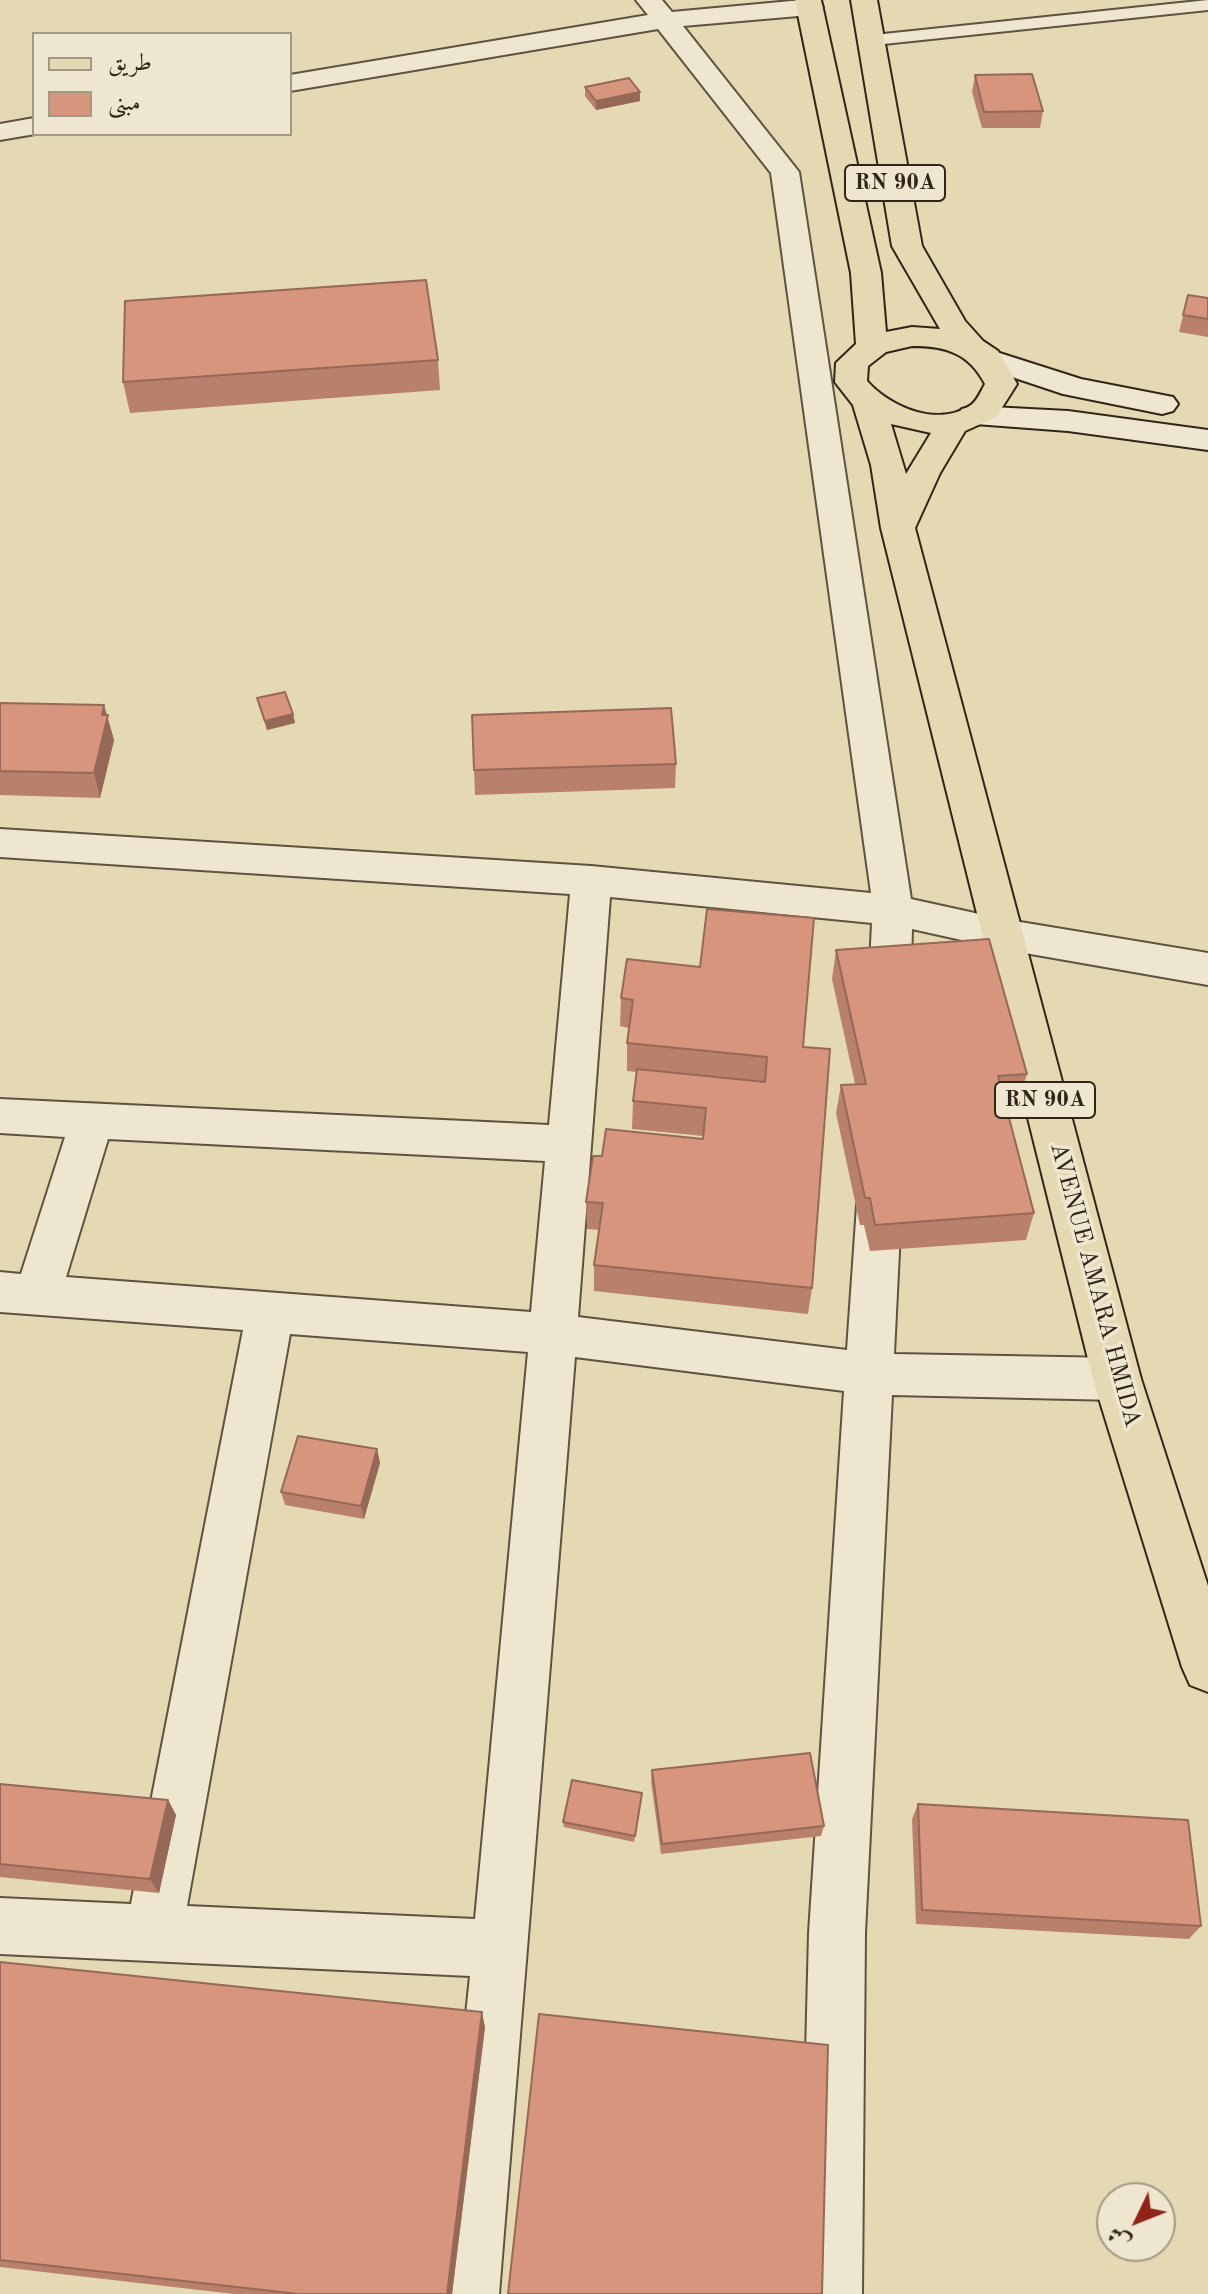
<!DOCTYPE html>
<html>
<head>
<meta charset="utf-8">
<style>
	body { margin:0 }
	#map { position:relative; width:1208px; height:2294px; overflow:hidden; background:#e5d9b4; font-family:"Old Standard TT",Amiri,serif }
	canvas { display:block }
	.legend { position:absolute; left:32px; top:32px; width:260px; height:104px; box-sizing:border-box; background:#eee6ce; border:2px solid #a29986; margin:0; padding:10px 14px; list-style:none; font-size:24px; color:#312519 }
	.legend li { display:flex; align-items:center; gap:16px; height:40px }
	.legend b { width:40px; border:2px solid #a29986 }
	.north { position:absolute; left:1096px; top:2182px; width:80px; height:80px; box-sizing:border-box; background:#eee6ce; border:2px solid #a29986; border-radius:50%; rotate:227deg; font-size:22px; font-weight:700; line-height:32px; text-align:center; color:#312519 }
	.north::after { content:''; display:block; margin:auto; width:28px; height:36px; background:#8f2418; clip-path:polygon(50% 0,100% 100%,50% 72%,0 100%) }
</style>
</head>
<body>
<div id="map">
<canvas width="1208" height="2294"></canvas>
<ul class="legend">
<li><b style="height:10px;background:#e5d9b4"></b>طريق</li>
<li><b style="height:22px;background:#d7957e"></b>مبنى</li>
</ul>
<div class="north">ش</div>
</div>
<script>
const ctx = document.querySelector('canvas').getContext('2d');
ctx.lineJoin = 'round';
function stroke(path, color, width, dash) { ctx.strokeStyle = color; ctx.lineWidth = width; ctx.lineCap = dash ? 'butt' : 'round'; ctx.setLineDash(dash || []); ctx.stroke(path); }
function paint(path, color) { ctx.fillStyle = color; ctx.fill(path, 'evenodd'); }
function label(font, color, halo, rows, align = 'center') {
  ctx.font = font + ' "Old Standard TT",serif'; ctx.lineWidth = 7; ctx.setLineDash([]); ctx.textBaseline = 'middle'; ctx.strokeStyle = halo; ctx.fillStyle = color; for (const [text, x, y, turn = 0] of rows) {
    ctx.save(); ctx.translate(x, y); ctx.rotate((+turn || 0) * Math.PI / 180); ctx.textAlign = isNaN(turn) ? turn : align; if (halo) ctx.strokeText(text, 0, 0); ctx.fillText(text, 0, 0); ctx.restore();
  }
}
const lane = new Path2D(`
	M 1208,0 L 1208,10 L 874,45 L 865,40 L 874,35 Z`);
const street = new Path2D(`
	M 636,0 L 662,0 L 672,12 L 802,0 L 819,2 L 823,7 L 810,15 L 683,26 L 799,172 L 911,899 L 1002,919 L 1208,953 L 1208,985 L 1002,949 L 912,929 L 910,1006 L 904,1017 L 889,1022 L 874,1017 L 868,1006 L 872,923 L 610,897 L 578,1317 L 847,1350 L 858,1191 L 864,1178 L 880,1173 L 896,1178 L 902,1191 L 894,1354 L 1117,1358 L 1134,1364 L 1141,1379 L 1134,1394 L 1117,1400 L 892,1395 L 865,1933 L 862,2294 L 800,2294 L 809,1933 L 844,1391 L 575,1357 L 499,2294 L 437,2294 L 470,1976 L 0,1954 L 0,1898 L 131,1904 L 243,1330 L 0,1312 L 0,1272 L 21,1274 L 65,1137 L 0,1133 L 0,1099 L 549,1125 L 570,894 L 0,857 L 0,829 L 591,866 L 871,893 L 771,173 L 658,29 L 290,91 L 290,75 L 648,15 ZM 108,1139 L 545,1161 L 531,1312 L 66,1277 ZM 290,1334 L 528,1352 L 475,1919 L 187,1906 Z
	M 34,118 L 35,134 L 0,140 L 0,124 Z`);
const secondary = new Path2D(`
	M 987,349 L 1081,379 L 1173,397 L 1178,404 L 1173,411 L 1162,414 L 1063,394 L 976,365 L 971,358 L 976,351 Z
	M 973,406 L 1068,411 L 1208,430 L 1208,450 L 1068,431 L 962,423 L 957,416 L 962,409 Z`);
const primary = new Path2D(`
	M 795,0 L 821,0 L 881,273 L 886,332 L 912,327 L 940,329 L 892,246 L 851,0 L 877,0 L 922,246 L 965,321 L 983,341 L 998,351 L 1017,384 L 996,417 L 965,431 L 940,473 L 915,528 L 1141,1379 L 1208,1586 L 1208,1692 L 1190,1685 L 1182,1667 L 1093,1379 L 881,528 L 871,465 L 853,405 L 835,382 L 836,363 L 856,344 L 851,273 ZM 912,346 C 946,346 969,353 985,384 C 981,391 977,401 971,405 C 938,428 890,407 867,381 L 868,366 L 886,352 ZM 891,424 L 931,433 L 906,474 Z`);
stroke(lane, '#5e5240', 4);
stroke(street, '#5e5240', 4);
stroke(secondary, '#312519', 4);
stroke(primary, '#312519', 4);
paint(lane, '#eee6ce');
paint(street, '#eee6ce');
paint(secondary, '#eee6ce');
paint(primary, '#e5d9b4');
paint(new Path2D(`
	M 975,75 L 1043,111 L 1040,128 L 982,128 L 972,92 Z
	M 585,87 L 640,92 L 640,101 L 596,110 L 585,96 Z
	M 1188,295 L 1208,298 L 1208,337 L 1179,332 Z
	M 438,360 L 440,390 L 130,413 L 123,382 Z
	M 257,698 L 293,714 L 295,723 L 267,730 L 259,707 Z
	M 0,703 L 104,705 L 114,740 L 100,798 L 0,795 Z
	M 676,764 L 675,788 L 475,795 L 474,770 Z
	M 836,950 L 1027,1074 L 1019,1102 L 1005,1103 L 1034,1213 L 1026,1240 L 870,1251 L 864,1225 L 860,1225 L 836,1113 L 841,1085 L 855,1084 L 832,979 Z
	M 627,959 L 803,1047 L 812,1288 L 808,1314 L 594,1291 L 594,1265 L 599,1230 L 587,1229 L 586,1202 L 602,1156 L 703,1139 L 703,1136 L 632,1129 L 633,1101 L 637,1072 L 627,1071 L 627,1043 L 629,1028 L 620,1026 L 621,998 Z
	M 377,1449 L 380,1463 L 364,1519 L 285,1505 L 281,1492 Z
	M 652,1770 L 824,1826 L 821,1836 L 661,1854 L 651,1781 Z
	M 0,1784 L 168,1800 L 176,1815 L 159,1893 L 0,1877 Z
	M 641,1799 L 634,1842 L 564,1827 L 563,1822 Z
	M 918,1804 L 1201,1926 L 1189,1939 L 916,1924 L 912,1819 Z
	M 0,1962 L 485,2027 L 452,2294 L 234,2294 L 0,2267 Z`), '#b9806c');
paint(new Path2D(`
	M 640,92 L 640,101 L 596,110 L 596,101 Z
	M 104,705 L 114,740 L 100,798 L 94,773 Z
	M 293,714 L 295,723 L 267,730 L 265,721 Z
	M 377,1449 L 380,1463 L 364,1519 L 361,1506 Z
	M 168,1800 L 176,1815 L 159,1893 L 150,1879 Z
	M 482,2012 L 485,2027 L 452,2294 L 447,2294 Z`), '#966858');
const building = new Path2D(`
	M 1032,74 L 1043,111 L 984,112 L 975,75 Z
	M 629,78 L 640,92 L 596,101 L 585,87 Z
	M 426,280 L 438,360 L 123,382 L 125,301 Z
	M 1188,295 L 1208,298 L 1208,319 L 1183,315 Z
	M 285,692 L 293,714 L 265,721 L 257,698 Z
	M 0,703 L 104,705 L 102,715 L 108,715 L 94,773 L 0,771 Z
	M 671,708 L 676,764 L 474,770 L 472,715 Z
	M 707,909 L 814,918 L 803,1047 L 830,1049 L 812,1288 L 594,1265 L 603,1203 L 586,1202 L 593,1156 L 602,1156 L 606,1129 L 703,1139 L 706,1108 L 633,1101 L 637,1069 L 765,1082 L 767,1057 L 627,1043 L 633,1000 L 621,998 L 627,959 L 700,967 Z
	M 989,939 L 1027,1074 L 998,1076 L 1034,1213 L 875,1225 L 870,1198 L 865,1198 L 841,1085 L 866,1084 L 836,950 Z
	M 298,1436 L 377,1449 L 361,1506 L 281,1492 Z
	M 810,1753 L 824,1826 L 662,1844 L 652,1770 Z
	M 572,1780 L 642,1793 L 635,1836 L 563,1822 Z
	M 0,1784 L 168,1800 L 150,1879 L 0,1864 Z
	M 918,1804 L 1188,1820 L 1201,1926 L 922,1910 Z
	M 0,1962 L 482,2012 L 447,2294 L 298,2294 L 0,2260 Z
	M 539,2014 L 828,2045 L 822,2294 L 508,2294 Z`);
paint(building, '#d7957e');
stroke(building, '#966858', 2);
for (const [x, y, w] of [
	[895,183,100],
	[1045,1100,100]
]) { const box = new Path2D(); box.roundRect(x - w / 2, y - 18, w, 36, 6); ctx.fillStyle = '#eee6ce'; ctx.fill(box); stroke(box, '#312519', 2); }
label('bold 22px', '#312519', null, [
	["RN 90A",895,183],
	["RN 90A",1045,1100]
]);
label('24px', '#312519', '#eee6ce', [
	["AVENUE AMARA HMIDA",1095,1285,75]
]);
</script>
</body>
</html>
